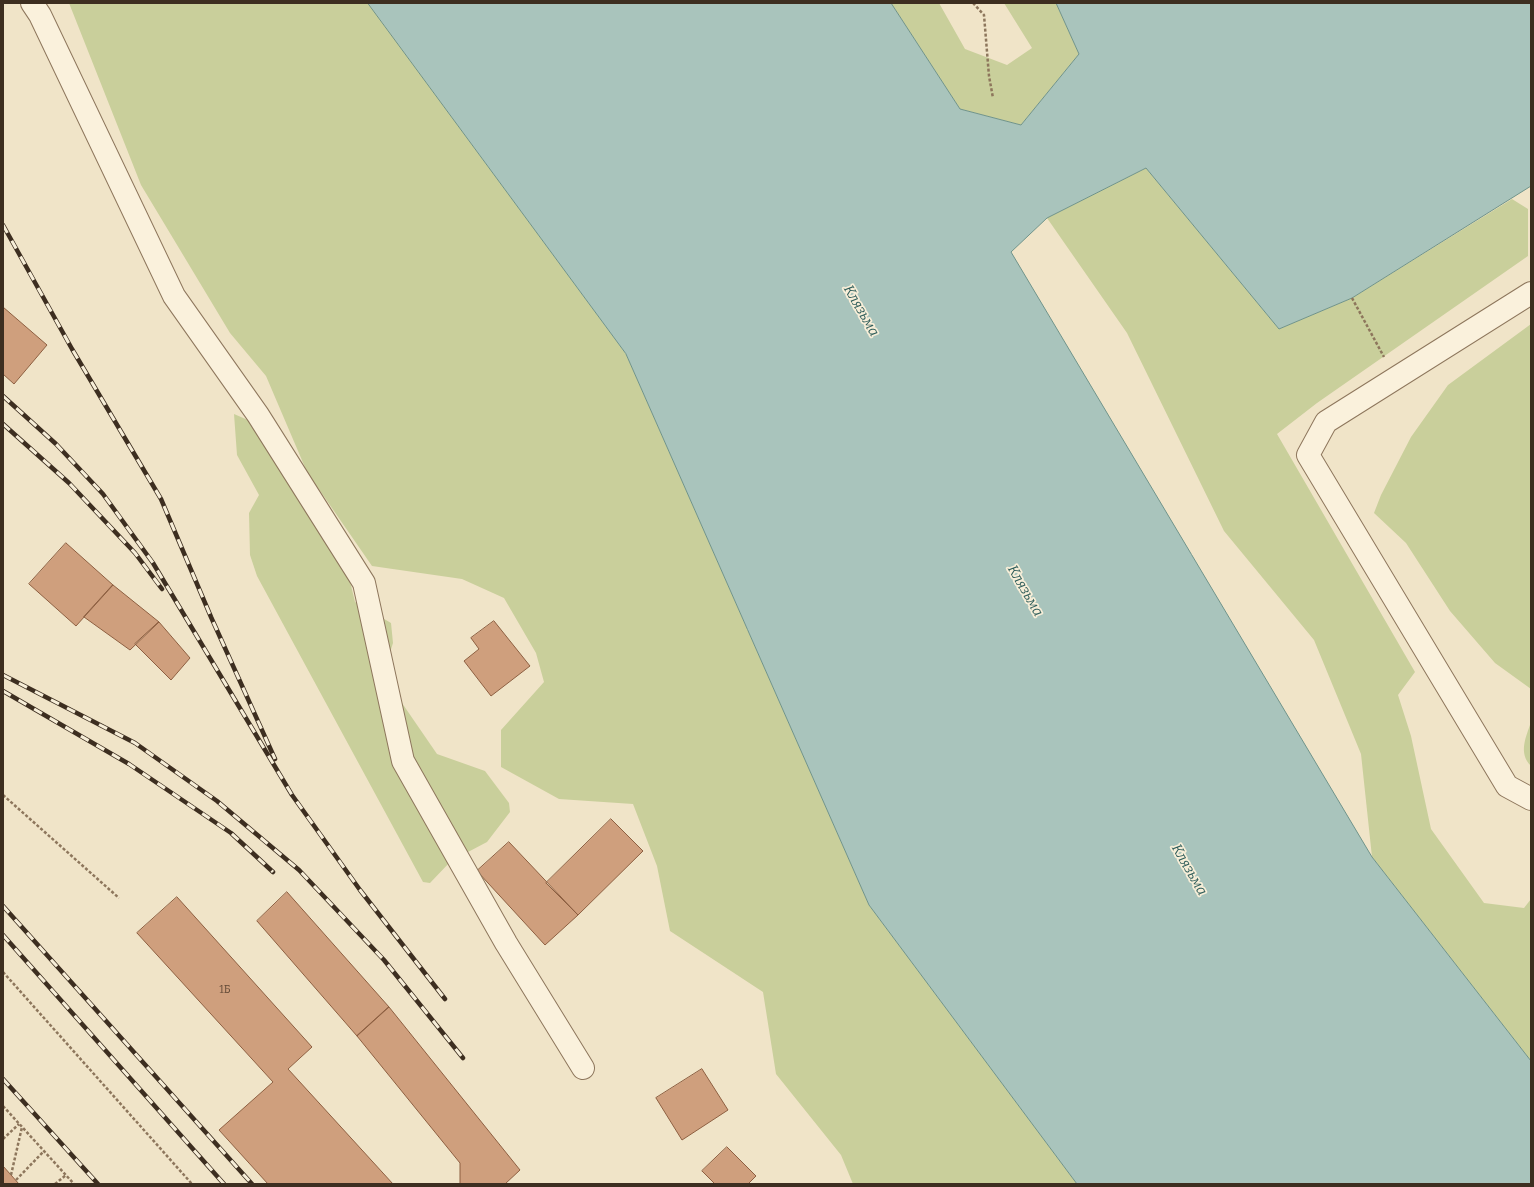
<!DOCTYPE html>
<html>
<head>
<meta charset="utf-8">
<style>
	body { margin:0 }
	#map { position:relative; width:1534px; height:1187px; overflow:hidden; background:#f0e4c8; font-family:Bitter,serif }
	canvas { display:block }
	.frame { position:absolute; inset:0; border:4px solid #3d2e20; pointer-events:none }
</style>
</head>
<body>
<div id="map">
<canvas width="1534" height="1187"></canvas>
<div class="frame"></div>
</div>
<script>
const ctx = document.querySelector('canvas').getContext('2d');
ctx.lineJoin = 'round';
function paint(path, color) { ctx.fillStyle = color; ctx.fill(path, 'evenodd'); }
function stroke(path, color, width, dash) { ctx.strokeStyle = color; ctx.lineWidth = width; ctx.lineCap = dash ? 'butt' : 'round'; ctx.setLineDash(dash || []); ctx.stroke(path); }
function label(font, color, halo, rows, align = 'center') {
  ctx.font = font + ' Bitter,serif'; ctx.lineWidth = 3.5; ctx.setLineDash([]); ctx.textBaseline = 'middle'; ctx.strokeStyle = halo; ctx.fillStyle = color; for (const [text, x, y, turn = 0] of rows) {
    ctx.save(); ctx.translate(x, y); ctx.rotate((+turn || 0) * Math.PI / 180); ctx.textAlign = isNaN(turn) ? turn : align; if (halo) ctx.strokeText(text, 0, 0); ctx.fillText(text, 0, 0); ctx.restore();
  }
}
paint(new Path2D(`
	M 69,3 L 368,3 L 626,354 L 869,905 L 1077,1184 L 853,1184 L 841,1155 L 776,1074 L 763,992 L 670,931 L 657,866 L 633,804 L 559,799 L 501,767 L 501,730 L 544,682 L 536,653 L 504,598 L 462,579 L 372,566 L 307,472 L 266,376 L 230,333 L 141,185 Z
	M 891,3 L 939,3 L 965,49 L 1007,65 L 1032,48 L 1004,3 L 1056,3 L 1079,54 L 1021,125 L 960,109 Z
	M 1146,168 L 1279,329 L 1352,298 L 1512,199 L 1528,209 L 1528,256 L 1317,403 L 1277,434 L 1415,672 L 1398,695 L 1411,736 L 1431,829 L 1484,903 L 1524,908 L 1531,899 L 1531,1061 L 1372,857 L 1361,754 L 1314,640 L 1224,531 L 1127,333 L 1047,218 Z
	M 1531,324 L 1531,689 L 1495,663 L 1450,611 L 1406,543 L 1374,513 L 1381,495 L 1411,437 L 1448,385 Z
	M 234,414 L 271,430 L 348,573 L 355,602 L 391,623 L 393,643 L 385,668 L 393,690 L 437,754 L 485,771 L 509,803 L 510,812 L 487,842 L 451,861 L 430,883 L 423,882 L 257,576 L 250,555 L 249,513 L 259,495 L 237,455 Z
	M 1531,722 L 1531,766 C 1518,753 1526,737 1531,722 Z`), '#c9cf9b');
const water = new Path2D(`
	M 368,3 L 891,3 L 960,109 L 1021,125 L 1079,54 L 1056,3 L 1531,3 L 1531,186 L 1352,298 L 1279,329 L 1146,168 L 1047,218 L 1011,252 L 1372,857 L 1531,1061 L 1531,1184 L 1077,1184 L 869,905 L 626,354 Z`);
paint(water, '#a9c4bc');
stroke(water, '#6f938a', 1);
const building = new Path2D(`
	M 3,307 L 47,345 L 14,384 L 3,374 Z
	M 66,543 L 113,585 L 76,626 L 29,584 Z
	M 113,585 L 159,622 L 130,650 L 84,617 Z
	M 494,621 L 530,666 L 491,696 L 464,661 L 479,649 L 471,638 Z
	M 159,622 L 190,658 L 171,680 L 135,644 Z
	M 611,819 L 643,851 L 578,915 L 546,883 Z
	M 509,842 L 578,915 L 545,945 L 477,871 Z
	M 287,892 L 389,1007 L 357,1036 L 257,921 Z
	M 177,897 L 312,1047 L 288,1069 L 393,1184 L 268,1184 L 219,1130 L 273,1082 L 137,933 Z
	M 389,1007 L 520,1170 L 505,1184 L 460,1184 L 460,1163 L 357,1036 Z
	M 702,1069 L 728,1110 L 682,1140 L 656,1098 Z
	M 727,1147 L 756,1176 L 748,1184 L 715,1184 L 702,1171 Z
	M 3,1166 L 19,1184 L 3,1184 Z`);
paint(building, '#cf9f7d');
stroke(building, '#8d5f41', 1);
const minor = new Path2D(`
	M 32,3 L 40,15 L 174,296 L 258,415 L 364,583 L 403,761 L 506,943 L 583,1068
	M 1531,293 L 1326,422 L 1308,455 L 1507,786 L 1531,799`);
stroke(minor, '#8d765c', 24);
stroke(new Path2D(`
	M 973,3 L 984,15 L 989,76 L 993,98
	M 1352,298 L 1384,357
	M 3,795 L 119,898
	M 3,972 L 192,1184
	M 3,1106 L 74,1184
	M 3,1139 L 19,1124
	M 11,1175 L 22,1127
	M 16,1180 L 44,1151
	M 55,1184 L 66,1175`), '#8d765c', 2.5, [3, 2]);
stroke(minor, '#faf1dc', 22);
const rail = new Path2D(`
	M 3,225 L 72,349 L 161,499 L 211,617 L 275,759
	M 3,396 L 56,444 L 103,494 L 153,563 L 292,795 L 360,890 L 445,999
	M 3,424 L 69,483 L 135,553 L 162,589
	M 3,675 L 135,743 L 217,801 L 299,870 L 384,960 L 463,1058
	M 3,691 L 129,764 L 231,833 L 273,872
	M 3,906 L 252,1184
	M 3,935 L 224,1184
	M 3,1079 L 98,1184`);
stroke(rail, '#3d2e20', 4.5);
stroke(rail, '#f7eed8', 3, [9]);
label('11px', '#624a37', null, [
	["1Б",225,990]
]);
label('italic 14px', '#2f5d5a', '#f7eed8', [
	["Клязьма",861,311,60],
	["Клязьма",1025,591,60],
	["Клязьма",1189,870,60]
]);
</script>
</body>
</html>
